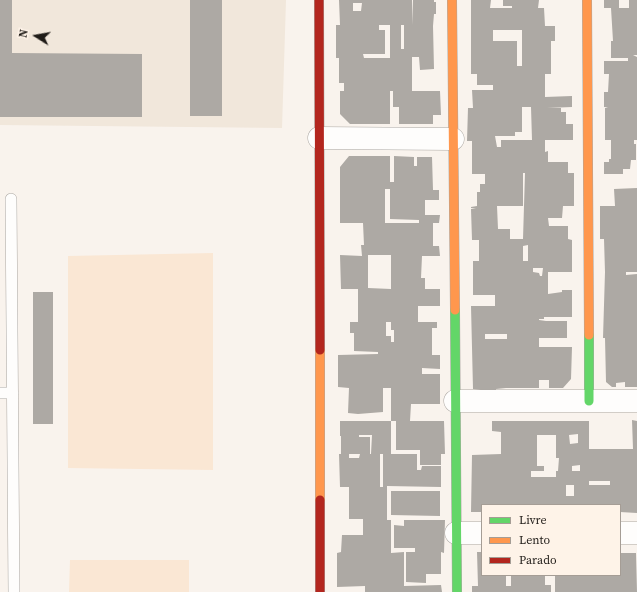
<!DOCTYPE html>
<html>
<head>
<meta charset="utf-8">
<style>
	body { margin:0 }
	#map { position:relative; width:637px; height:592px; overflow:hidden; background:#f9f3ed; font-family:"Source Serif 4",serif }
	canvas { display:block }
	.legend { position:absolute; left:481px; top:504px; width:140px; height:72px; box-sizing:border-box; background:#fef3e8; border:1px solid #a59d95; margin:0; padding:5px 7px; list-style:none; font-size:12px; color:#201c18 }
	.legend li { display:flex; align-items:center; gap:8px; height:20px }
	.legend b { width:20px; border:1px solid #a59d95 }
	.north { position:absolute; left:16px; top:16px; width:40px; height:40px; -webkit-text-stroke:3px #fef3e8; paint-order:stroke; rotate:281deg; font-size:11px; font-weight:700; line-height:16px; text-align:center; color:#201c18 }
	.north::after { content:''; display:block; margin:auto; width:14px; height:18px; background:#201c18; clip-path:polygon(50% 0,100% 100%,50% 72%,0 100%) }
</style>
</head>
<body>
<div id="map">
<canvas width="637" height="592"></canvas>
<ul class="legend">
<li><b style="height:5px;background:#63d668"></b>Livre</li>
<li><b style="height:5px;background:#ff974d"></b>Lento</li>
<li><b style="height:5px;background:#b3261e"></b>Parado</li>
</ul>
<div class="north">N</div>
</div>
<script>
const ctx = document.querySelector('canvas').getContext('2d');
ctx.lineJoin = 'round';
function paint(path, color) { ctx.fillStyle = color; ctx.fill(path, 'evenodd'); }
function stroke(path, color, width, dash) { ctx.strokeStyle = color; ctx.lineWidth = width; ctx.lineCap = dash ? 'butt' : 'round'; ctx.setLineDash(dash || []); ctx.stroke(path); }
paint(new Path2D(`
	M 0,0 L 286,0 L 282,128 L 0,125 Z`), '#f1e7db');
paint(new Path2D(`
	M 213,253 L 213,470 L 68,468 L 68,256 Z
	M 70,560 L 189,560 L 189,592 L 69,592 Z`), '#fae7d4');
paint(new Path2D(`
	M 0,0 L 12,0 L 12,53 L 142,54 L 142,117 L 0,117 Z
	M 190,0 L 222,0 L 222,116 L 190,116 Z
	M 339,0 L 412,0 L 412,25 L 413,0 L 434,0 L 434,2 L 436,2 L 436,14 L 434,14 L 433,26 L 434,69 L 420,70 L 419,57 L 412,57 L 412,91 L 440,91 L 441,115 L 433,115 L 433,124 L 399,124 L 399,107 L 393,107 L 393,91 L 390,91 L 390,124 L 350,124 L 340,114 L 340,91 L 344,91 L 344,83 L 339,83 L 339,58 L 336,58 L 336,25 L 340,25 ZM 353,3 L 362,3 L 361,11 L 353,11 ZM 379,25 L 390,25 L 390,58 L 364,58 L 363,54 L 385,54 L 385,30 L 379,30 ZM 401,25 L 404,25 L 404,49 L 401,49 Z
	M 471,0 L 491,0 L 490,8 L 512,8 L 512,6 L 503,6 L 503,0 L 539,0 L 538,8 L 544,8 L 545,26 L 555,26 L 555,41 L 551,41 L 551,74 L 545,74 L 545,97 L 572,96 L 572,107 L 547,108 L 561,108 L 561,112 L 566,112 L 566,124 L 573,124 L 573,140 L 545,140 L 545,152 L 548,151 L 548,162 L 568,162 L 568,173 L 574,173 L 574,206 L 563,206 L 562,218 L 548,218 L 549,226 L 568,226 L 568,239 L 572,240 L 572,272 L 548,272 L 548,294 L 562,292 L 562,290 L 572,290 L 572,317 L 544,317 L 544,319 L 539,319 L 539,320 L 546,321 L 567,321 L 567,338 L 539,338 L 539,347 L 572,347 L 571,379 L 563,388 L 549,388 L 549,380 L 539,380 L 539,388 L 506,388 L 496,389 L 496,392 L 473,389 L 471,306 L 495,306 L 495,295 L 473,295 L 473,261 L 479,261 L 479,240 L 472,240 L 471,209 L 476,208 L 471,208 L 471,207 L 477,206 L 477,192 L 480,192 L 480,184 L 485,184 L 485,174 L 472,174 L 472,141 L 467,141 L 468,108 L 473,108 L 472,90 L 493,90 L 493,85 L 477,85 L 477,74 L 471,74 ZM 493,30 L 522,30 L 522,66 L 517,66 L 517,41 L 493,41 ZM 522,107 L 531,107 L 532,140 L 501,140 L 501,147 L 497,147 L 495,136 L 515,136 L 515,132 L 522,132 ZM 523,173 L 525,173 L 523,239 L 510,239 L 510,229 L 498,229 L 497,206 L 523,206 ZM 528,245 L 528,261 L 523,261 L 523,246 ZM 533,268 L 543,268 L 542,276 L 540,276 L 539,273 L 533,272 ZM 485,334 L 507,334 L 507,339 L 485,339 Z
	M 604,0 L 619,0 L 619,8 L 629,8 L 629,0 L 637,0 L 637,55 L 633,55 L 637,57 L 637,140 L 634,140 L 634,144 L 636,144 L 636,160 L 631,160 L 630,169 L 623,169 L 623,174 L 604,174 L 604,162 L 609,162 L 609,159 L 611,159 L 611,140 L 605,140 L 605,108 L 608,107 L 604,107 L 604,92 L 608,92 L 609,74 L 604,74 L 604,61 L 628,61 L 628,58 L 611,58 L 611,41 L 613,41 L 611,8 L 604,8 Z
	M 349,156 L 390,156 L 390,182 L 394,182 L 394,156 L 414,157 L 414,166 L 417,166 L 417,157 L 432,157 L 433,190 L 439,190 L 439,200 L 425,200 L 425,215 L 440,215 L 439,223 L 433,223 L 433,246 L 439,246 L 440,256 L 422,256 L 421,278 L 425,278 L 425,289 L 440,289 L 440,306 L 418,306 L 418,322 L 437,322 L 437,328 L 432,328 L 432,355 L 440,355 L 440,369 L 422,368 L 422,374 L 440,374 L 440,404 L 411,404 L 410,421 L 444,421 L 445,454 L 441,454 L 441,465 L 420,465 L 420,450 L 396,450 L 396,421 L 391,421 L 391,388 L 383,388 L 383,412 L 358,414 L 348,413 L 349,388 L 338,387 L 338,355 L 378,354 L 378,352 L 354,351 L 354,333 L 350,333 L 350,322 L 358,322 L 358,289 L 341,289 L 340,255 L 362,256 L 361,245 L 364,245 L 363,223 L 340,223 L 340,167 ZM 385,189 L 390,189 L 390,219 L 419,220 L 419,223 L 385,223 ZM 368,255 L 391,255 L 391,289 L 368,288 ZM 386,322 L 391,322 L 391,330 L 394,330 L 394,342 L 391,342 L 391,336 L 386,336 Z
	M 637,188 L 637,272 L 626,272 L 626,275 L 637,274 L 637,387 L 625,387 L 625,382 L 616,383 L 616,387 L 612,387 L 606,382 L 605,338 L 603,338 L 605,272 L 604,239 L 600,239 L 600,206 L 615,206 L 614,189 Z
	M 33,292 L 53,292 L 53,424 L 33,424 Z
	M 632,420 L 637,421 L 637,513 L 620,512 L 620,505 L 482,505 L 482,512 L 471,512 L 472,455 L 501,454 L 501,432 L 492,431 L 492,421 L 589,421 L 589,449 L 633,449 ZM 578,434 L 578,443 L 570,444 L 569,435 ZM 537,435 L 556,435 L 556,458 L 559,458 L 558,471 L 556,471 L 556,477 L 531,477 L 531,471 L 544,471 L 544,466 L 537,466 ZM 580,465 L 580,471 L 572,471 L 572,466 ZM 589,481 L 610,481 L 610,485 L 589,485 ZM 566,485 L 574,485 L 574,496 L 566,496 Z
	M 340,421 L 391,421 L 391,454 L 417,454 L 417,470 L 421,470 L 422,466 L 441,466 L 441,487 L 387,486 L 387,520 L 391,520 L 391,553 L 404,552 L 404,586 L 441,585 L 442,592 L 365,592 L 365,586 L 337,587 L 337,553 L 341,552 L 342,535 L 363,535 L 363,519 L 349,519 L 349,487 L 340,487 L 339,454 L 341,454 L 341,436 L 340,436 ZM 359,435 L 372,435 L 371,454 L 370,454 L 370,437 L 359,437 ZM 349,454 L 360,454 L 359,458 L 349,458 ZM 380,454 L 383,454 L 383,487 L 380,487 Z
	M 391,491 L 440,491 L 440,516 L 391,515 Z
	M 404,520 L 445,520 L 444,553 L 441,552 L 441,574 L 426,574 L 426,583 L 406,582 L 406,552 L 415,552 L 415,548 L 394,548 L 394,525 L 404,526 Z
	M 477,552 L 482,552 L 482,575 L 506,575 L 506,586 L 511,586 L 511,575 L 545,575 L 545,585 L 551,585 L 551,592 L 472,592 L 472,586 L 478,586 Z
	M 620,553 L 636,553 L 637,592 L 555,592 L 555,575 L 620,575 Z`), '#ada9a4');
const lane = new Path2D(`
	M 11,199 L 14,592
	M 0,393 L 13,393`);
const street = new Path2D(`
	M 319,138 L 453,139
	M 455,401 L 637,401
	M 456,533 L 482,533
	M 620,533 L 637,533`);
const fast = new Path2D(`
	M 455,310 L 457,592
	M 589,335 L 589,401`);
const slow = new Path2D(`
	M 452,0 L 455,310
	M 587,0 L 589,335
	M 320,350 L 320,500`);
const jam = new Path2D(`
	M 319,0 L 320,350
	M 320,500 L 320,592`);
stroke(lane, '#aba7a2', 12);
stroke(street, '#aba7a2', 23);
stroke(fast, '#aba7a2', 10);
stroke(slow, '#aba7a2', 10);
stroke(jam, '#aba7a2', 10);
stroke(lane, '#fefdfc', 11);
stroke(street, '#fefdfc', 22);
stroke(fast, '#63d668', 9);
stroke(slow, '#ff974d', 9);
stroke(jam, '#b3261e', 9);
</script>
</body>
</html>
